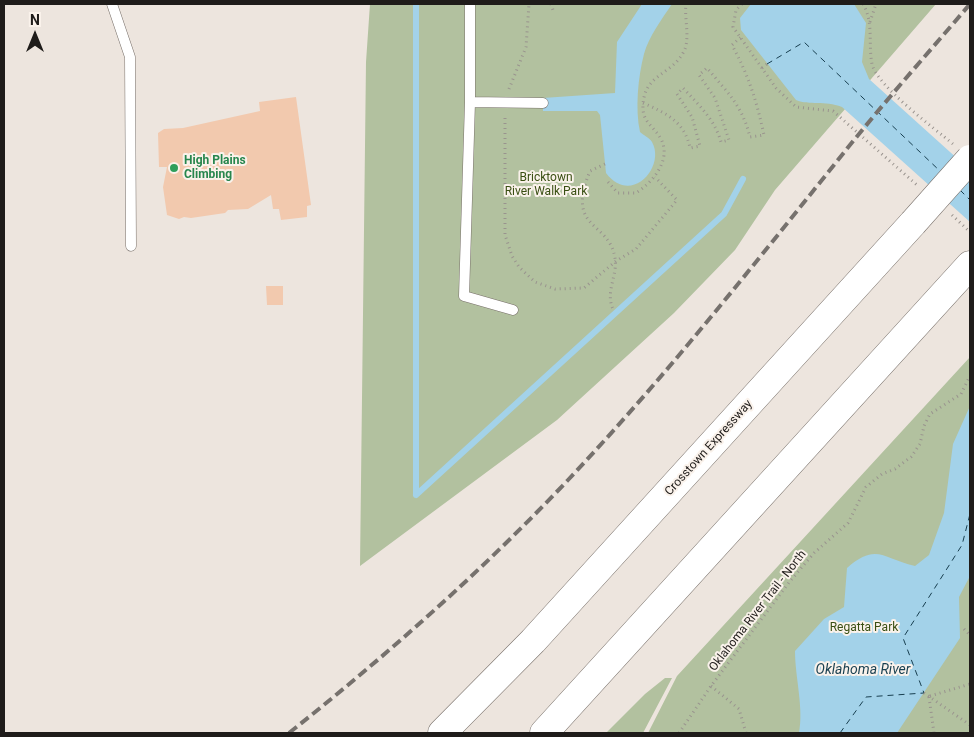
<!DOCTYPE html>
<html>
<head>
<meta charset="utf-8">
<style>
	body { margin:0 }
	#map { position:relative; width:974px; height:737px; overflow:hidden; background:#ede5de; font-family:Roboto,sans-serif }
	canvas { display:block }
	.frame { position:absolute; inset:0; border:5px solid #1f1c1a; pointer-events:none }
	.north { position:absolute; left:10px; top:10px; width:50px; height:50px; -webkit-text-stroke:4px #faf2eb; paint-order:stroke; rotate:0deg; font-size:14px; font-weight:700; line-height:20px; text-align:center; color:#1f1c1a }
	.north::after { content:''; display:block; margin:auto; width:18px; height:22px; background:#1f1c1a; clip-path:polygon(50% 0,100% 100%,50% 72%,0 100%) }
</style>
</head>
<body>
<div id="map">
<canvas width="974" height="737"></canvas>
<div class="frame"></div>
<div class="north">N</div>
</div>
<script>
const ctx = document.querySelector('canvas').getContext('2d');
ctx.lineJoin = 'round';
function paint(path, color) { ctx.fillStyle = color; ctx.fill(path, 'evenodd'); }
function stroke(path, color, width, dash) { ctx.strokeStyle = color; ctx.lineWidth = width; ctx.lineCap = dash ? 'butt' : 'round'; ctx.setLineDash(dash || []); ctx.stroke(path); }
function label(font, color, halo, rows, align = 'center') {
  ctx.font = font + ' Roboto,sans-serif'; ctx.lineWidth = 4; ctx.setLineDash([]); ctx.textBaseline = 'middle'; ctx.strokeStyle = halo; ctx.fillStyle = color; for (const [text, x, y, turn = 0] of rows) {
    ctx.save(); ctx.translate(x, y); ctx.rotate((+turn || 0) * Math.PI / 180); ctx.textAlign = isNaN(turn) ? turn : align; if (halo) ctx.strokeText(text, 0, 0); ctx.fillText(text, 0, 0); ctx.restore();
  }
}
paint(new Path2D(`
	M 370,4 L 936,4 L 775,190 L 735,250 L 674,313 L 557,420 L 360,566 L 366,62 Z
	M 970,357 L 970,733 L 648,733 L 677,676 Z
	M 665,678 L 672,678 L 643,733 L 606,733 L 645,694 Z`), '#b2c19f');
paint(new Path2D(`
	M 642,4 L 672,4 C 662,19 649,36 644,54 C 638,77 635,109 640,132 C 644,136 649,137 652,142 C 666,167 631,206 606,173 L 600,115 L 597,111 L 543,111 L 543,98 L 615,93 L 617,42 Z
	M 751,4 L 854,4 L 866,23 L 862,62 L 869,79 L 970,170 L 970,222 L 842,107 C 824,100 810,106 796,100 L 741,30 L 740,18 Z
	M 970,406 L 970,576 L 959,597 L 960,638 L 897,733 L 799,733 C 804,708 795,677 795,651 L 824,619 L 844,607 L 847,568 C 877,542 883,559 915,566 L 929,555 L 944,513 L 953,444 Z`), '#a3d2e9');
stroke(new Path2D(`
	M 416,4 L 416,495
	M 416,495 L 724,214 L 743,179`), '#a3d2e9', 6);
stroke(new Path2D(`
	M 767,64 L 804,42 L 941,172
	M 960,190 L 970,200
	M 840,733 L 866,697 L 924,693 L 903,638 L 962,545 L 970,514`), '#183f50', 1, [6, 5]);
paint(new Path2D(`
	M 296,97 L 311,205 L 307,206 L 307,217 L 281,220 L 279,209 L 273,209 L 271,195 L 248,209 L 228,210 L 225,213 L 191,218 L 184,217 L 179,219 L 167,215 L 163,187 L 167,167 L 159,167 L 158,133 L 164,129 L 183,128 L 260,111 L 259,102 Z
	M 266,286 L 283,286 L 283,305 L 267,305 Z`), '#f2c9ae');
const lane = new Path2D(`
	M 112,4 L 130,57 L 131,246
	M 470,4 L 470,102 L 464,296 L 513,310
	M 470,102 L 543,103`);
const highway = new Path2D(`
	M 442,733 L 533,641 L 913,223
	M 544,733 L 970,265`);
stroke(lane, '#78706a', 11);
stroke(highway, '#78706a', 29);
stroke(new Path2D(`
	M 551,4 L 553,10
	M 742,4 L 736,10 L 733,27 L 776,88 L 796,107 L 833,111 L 917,185
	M 863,4 C 874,22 868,44 872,64 C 877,86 934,128 953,144
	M 870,22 L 876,4
	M 762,68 L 767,64
	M 509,89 L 526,47 L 529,4
	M 643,103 C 666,113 685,122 690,148 L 700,146 L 692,117 L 677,94 L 683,88 C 699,105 715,120 721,142 L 729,140 L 715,98 L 699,75 L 707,68 C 727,92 742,105 750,137 L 764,135 C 757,102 748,74 732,45 L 741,37
	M 505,118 L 505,235 L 512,256 L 519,267 L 535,282 L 555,289 L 584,288 L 616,261 L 636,249 L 677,200 L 655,177
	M 605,164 L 590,171 C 565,231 609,220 615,258 C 618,276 604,293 614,311
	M 608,182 L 618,193 L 636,193 C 652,183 672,160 661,139 C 654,126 642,122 643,106 C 644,74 670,76 683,53 C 691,40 684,19 686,4
	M 952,215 L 970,232
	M 964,629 L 970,635
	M 711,686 L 739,709 L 746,733
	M 924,693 L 970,725
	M 930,696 L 970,684
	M 929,697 L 934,733
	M 679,733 L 711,686 L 791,580 L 814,553 L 848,523 L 866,487 L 882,474 L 895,469 L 911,457 L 920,444 L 924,426 L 930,414 L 961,394 L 970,376`), '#99938e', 3, [1, 4]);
stroke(lane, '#fff', 10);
stroke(highway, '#fff', 28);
stroke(new Path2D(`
	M 289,733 C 387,655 482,571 568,480 C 667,375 756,262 846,150 C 886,100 929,52 970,4`), '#76716d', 4, [10, 5]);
const highwayBridge = new Path2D(`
	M 913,223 L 970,159`);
stroke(highwayBridge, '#78706a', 29, []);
stroke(highwayBridge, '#fff', 28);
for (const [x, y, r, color] of [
	[174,168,5,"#2e9e5b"]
]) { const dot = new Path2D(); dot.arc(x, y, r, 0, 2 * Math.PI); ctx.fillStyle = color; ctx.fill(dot); stroke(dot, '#faf2eb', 2); }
label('bold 12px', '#27864d', '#faf2eb', [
	["High Plains",184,161],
	["Climbing",184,175]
], 'left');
label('12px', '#3a4f13', '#faf2eb', [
	["Bricktown",546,178],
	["River Walk Park",546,192],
	["Regatta Park",864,628]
]);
label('12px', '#1f1c1a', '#faf2eb', [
	["Crosstown Expressway",709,448,-48],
	["Oklahoma River Trail - North",758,611,-52]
]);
label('italic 14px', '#183f50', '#faf2eb', [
	["Oklahoma River",863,670]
]);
</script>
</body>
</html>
